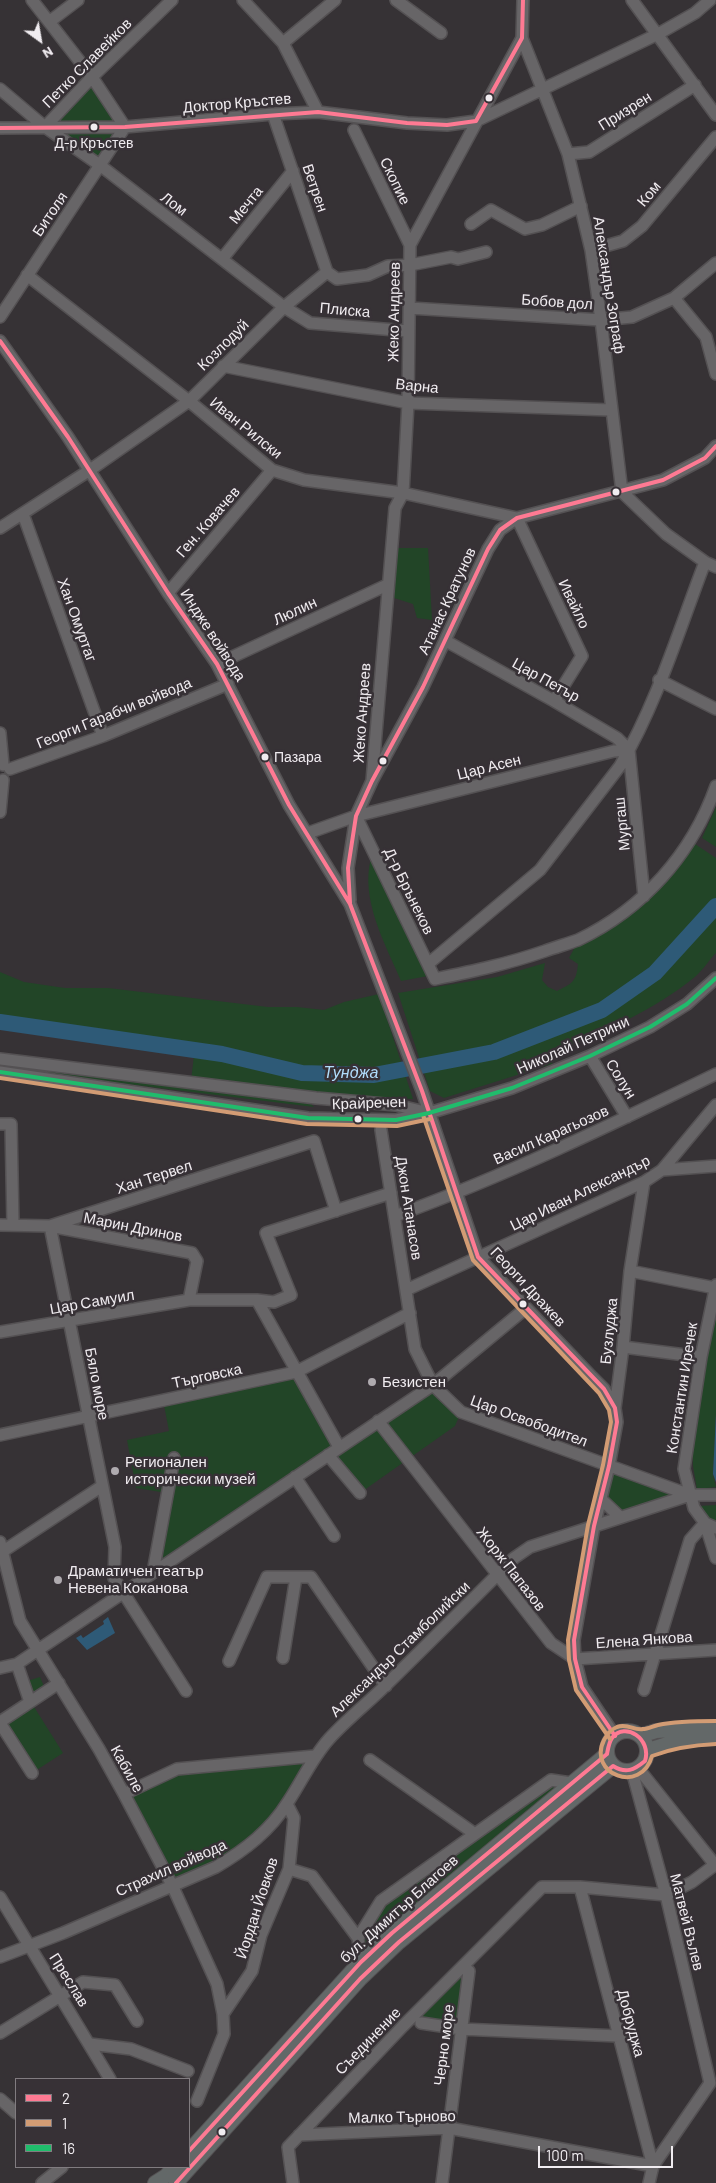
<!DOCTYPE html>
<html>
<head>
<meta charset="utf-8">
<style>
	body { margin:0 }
	#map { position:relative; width:716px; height:2183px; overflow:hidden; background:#363235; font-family:Barlow,sans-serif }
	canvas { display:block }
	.legend { position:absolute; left:15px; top:2078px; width:175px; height:90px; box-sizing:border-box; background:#373136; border:1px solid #817c80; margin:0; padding:6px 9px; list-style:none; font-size:15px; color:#f0ecf0 }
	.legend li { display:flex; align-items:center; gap:10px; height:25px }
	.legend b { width:25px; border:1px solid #817c80 }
	.north { position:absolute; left:15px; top:15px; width:50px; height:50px; -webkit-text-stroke:4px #373136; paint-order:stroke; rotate:148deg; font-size:14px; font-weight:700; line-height:20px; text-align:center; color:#f0ecf0 }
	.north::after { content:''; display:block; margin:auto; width:18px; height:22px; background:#f0ecf0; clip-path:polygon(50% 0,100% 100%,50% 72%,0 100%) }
	.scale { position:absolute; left:538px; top:2146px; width:135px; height:22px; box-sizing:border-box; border:2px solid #f0ecf0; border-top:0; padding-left:6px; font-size:15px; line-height:18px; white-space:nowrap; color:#f0ecf0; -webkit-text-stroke:4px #373136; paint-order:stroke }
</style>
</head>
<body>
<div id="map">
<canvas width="716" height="2183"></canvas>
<ul class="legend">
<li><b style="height:6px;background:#fe7a93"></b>2</li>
<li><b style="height:6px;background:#d39c74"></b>1</li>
<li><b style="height:6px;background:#20bc6c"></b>16</li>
</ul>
<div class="north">N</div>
<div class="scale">100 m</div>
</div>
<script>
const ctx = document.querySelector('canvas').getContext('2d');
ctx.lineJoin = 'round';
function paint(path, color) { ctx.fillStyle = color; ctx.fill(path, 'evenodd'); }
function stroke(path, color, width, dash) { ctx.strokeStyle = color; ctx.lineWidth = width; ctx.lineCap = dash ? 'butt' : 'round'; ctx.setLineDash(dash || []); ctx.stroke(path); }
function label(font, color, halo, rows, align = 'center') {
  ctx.font = font + ' Barlow,sans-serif'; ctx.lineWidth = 5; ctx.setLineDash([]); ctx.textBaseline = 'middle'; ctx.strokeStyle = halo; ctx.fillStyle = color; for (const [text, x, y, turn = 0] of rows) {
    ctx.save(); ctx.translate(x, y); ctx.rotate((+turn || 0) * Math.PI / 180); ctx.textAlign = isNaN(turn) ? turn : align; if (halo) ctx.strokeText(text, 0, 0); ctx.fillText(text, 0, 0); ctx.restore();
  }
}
paint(new Path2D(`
	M 92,77 L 125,127 L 101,166 L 45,127 Z
	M 395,548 L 428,548 L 432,620 L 417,618 L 413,604 L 391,597 Z
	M 716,807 L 716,847 L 702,838 Z
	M 695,844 L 716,858 L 716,953 C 709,960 703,970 696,976 C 655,1010 605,1031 556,1052 L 552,1064 L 444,1098 L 430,1091 L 398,993 L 497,977 L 545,963 L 542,980 L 548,987 L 557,991 C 573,983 576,982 578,964 L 569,958 L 575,947 L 620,922 L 648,900 L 679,867 Z
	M 371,858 L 428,976 L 401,981 C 385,943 360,900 371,858 Z
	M 0,972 L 24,982 L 65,988 L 108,988 L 268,1007 L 297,1007 L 324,1010 L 344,1002 L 379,994 L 413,1099 L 299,1093 L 191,1081 L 194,1055 L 0,1028 Z
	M 26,1068 L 311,1104 L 314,1107 L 12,1070 Z
	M 716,1303 L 716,1414 L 713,1474 L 716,1487 L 697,1489 L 693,1466 L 692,1441 Z
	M 296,1372 L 339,1447 L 433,1385 L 461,1412 L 455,1426 L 360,1493 L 329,1455 L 153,1572 L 167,1493 L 136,1488 L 127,1440 L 169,1431 L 163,1400 Z
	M 609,1466 L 690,1495 L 620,1517 L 600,1498 Z
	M 716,1505 L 716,1522 L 708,1519 L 699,1506 Z
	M 40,1677 L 46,1691 L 31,1702 L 63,1753 L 32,1773 L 0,1722 L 30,1702 L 24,1682 Z
	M 315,1756 L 258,1839 L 172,1885 L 124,1794 L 177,1769 Z
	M 551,1780 L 571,1783 L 361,1962 L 358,1938 L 381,1901 Z
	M 472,1958 L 469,1971 L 461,2029 L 407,2022 Z`), '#224527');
paint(new Path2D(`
	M 716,1414 L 716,1482 L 713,1474 Z
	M 108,1617 L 115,1633 L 87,1650 L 76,1638 L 81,1635 L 83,1638 L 104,1624 L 103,1621 Z`), '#2e5a77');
stroke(new Path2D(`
	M 0,1022 L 222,1054 L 302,1073 L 374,1075 L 494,1052 L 602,1010 L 655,973 L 716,906`), '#2e5a77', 16);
const minor = new Path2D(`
	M 32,0 L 92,77 L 125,127
	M 243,0 L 283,43 L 318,112
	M 396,0 L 441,33
	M 523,0 L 522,38 L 568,154 L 591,250 L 601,320 L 622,492 L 666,534 L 705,562 L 716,567
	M 632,0 L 716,115
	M 49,22 L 78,0
	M 283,43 L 335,0
	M 0,89 L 45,127 L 101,166 L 284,307 L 310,323 L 408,331
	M 273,114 L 327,272
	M 45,127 L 92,77 L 172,0
	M 0,128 L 125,127 L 273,114 L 318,112 L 407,123 L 447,125 L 476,121 L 658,34 L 695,13 L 710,0
	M 354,130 L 410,245
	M 568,154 L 589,152 L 695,85
	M 471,224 L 491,210 L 525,229 L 542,225 L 581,206
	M 591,250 L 623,241 L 642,226 L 716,137
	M 222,259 L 293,171
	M 27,275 L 189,401 L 272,470 L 304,480 L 403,493 L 517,518 L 582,656 L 554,701
	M 674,298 L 706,337 L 716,374
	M 410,308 L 601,320 L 632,317 L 674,298 L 716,263
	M 0,317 L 125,127
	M 0,341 L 68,437 L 168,593 L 217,664 L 289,805 L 350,904 L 422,1091 L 478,1257 L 592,1377 L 604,1389 L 615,1408
	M 223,366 L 408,403 L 611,410
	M 23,514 L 103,736
	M 0,528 L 90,470 L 189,401 L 284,307 L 327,272 L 337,279 L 368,275 L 388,266 L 410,265 L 451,257 L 458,259 L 486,252
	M 168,593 L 272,470
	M 446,641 L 554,701 L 617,738 L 629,750
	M 217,664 L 387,585
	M 659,680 L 716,709
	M 0,733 L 3,765
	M 629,750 L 644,896
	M 10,769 L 103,736 L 228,684
	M 372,781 L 395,508 L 403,493 L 408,403 L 410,245 L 522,38
	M 0,812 L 3,780
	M 356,816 L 435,979 C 474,971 507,964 545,951 C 556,947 567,944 578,940 C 643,909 692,854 716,786
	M 308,833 L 356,816 L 614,751 L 629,750
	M 350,900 L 348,868 L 356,816 L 372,781 L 423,687 L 488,549 L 500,530 L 517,518 L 663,480 L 705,458 L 716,446
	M 428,964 L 540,870 L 620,766 C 657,703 679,630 705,562
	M 590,1056 L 627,1117
	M 0,1059 L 316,1098 L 396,1105 L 425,1112
	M 0,1072 L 308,1118 L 396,1120 L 429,1113 L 512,1088 L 590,1056 L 650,1027 L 687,1004 L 716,978
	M 0,1124 L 11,1124 L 13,1225
	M 381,1130 L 415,1349 L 433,1385 L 461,1412 L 690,1495 L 716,1495
	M 662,1170 L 716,1166
	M 395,1216 C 505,1176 611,1125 716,1074
	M 0,1225 L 50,1226 L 314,1141 L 336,1211
	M 630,1271 L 715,1288
	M 716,1285 L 701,1357 L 684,1469 L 694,1508 L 705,1523 L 716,1528
	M 406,1290 L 644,1182 L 662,1170 L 716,1105
	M 257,1300 L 339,1447
	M 0,1332 L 189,1300 L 257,1300 L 274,1302 L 291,1295 L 266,1233 L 391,1193
	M 623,1347 L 701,1357
	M 378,1421 L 551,1643 L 575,1659
	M 0,1435 L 296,1372 L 410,1313
	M 328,1455 L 360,1493
	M 295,1477 L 334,1536
	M 600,1498 L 620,1517
	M 705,1523 L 716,1558
	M 0,1542 L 20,1621 L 99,1749 L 124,1794 L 172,1885 L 217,1984 L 223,2014 L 224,2034 L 197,2101
	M 2,1552 L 102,1486
	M 153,1572 L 174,1458
	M 283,1658 L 296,1577
	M 575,1659 L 716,1650
	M 229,1661 L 267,1577 L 311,1577 L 386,1686
	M 17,1664 L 30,1702
	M 0,1668 L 17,1664 L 433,1385 L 526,1308
	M 644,1690 L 690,1540 L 705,1523
	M 186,1691 L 114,1578 L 115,1547 L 50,1226 L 192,1253 L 197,1261 L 189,1300
	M 0,1722 L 59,1683
	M 0,1723 L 32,1773
	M 615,1736 L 582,1687 L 575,1659 L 574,1640 L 594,1526 L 609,1466 L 617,1422 L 615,1408 L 623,1347 L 630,1271 L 644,1182
	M 370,1760 L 475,1834
	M 638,1768 L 716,1866
	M 632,1771 L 666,1895 L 710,2083 L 653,2166 L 649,2183
	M 124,1794 L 177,1769 L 315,1756
	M 289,1869 L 312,1876 L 358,1938
	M 0,1897 L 110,2079
	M 0,1957 L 63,1933 L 216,1867 C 245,1850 270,1831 288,1802 C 302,1781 312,1758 329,1739 C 347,1719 369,1702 387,1684 C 430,1642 472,1600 514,1558 L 530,1547 L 690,1495
	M 361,1962 L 358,1938 L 381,1901 L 551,1780 L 571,1783
	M 223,2014 L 252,1971 L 261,1935 L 289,1869 L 294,1818 L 287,1804
	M 421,2023 L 461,2029 L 618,2036
	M 0,2033 L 83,1982 L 115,1985 L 137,2021
	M 90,2044 L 131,2049 L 188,2071
	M 0,2099 L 16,2113
	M 299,2135 L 449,2128 L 653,2166 L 580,1887
	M 42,2183 L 62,2167
	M 293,2183 L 288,2147 L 403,2026 L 542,1887 L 580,1887 L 666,1895 L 692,1882 L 716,1864
	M 442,2183 L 469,1971`);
const major = new Path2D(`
	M607 1751a20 20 0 1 1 40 0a20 20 0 1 1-40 0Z
	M 640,1736 L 656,1731 L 716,1727
	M 647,1751 C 670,1741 692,1739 716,1738
	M 189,2151 L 352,1971 L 392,1933 L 607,1754
	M 155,2183 L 166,2176 L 174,2167
	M 176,2183 L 360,1979 L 399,1942 L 613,1766`);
stroke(minor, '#545153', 14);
stroke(major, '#545153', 16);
stroke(minor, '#676567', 11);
stroke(major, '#636868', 14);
stroke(new Path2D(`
	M 0,128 L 125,127 L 318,112 L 407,123 L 447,125 L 476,121 L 522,38 L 523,0
	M 0,341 L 68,437 L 168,593 L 217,664 L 289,805 L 350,904 L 422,1091 L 478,1257 L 604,1389 L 615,1408 L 617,1422 L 609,1466 L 594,1526 L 574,1640 L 575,1659 L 582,1687 L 615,1736
	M 350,903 L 348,868 L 356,816 L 372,781 L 423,687 L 488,549 L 500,530 L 517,518 L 663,480 L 705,458 L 716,446
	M 176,2183 L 360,1979 L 399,1942 L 613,1766 C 626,1774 634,1770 645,1761 C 652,1739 625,1721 612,1738 C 609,1742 608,1749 607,1754 L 392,1933 L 361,1962 L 189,2151`), '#fe7a93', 4);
stroke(new Path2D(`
	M 0,1078 L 307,1124 L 397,1126 L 430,1119
	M 423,1115 L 473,1260 L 599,1393 L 609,1410 L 611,1422 L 603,1465 L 588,1525 L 568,1640 L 569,1660 L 576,1690 L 610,1739
	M 716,1721 C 697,1721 677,1721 658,1725 C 653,1726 648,1729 643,1729 C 634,1731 628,1723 617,1727 C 612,1729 607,1734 604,1740 C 587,1774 641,1795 652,1756 C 673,1748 694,1745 716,1744`), '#d39c74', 4);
stroke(new Path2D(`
	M 0,1072 L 308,1118 L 396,1120 L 429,1113 L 512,1088 L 590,1056 L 650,1027 L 687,1004 L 716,978`), '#20bc6c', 4);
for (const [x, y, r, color] of [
	[489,98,4.5,"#f0ecf0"],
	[94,127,4.5,"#f0ecf0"],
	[616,492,4.5,"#f0ecf0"],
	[265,757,4.5,"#f0ecf0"],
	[383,761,4.5,"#f0ecf0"],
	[358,1119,4.5,"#f0ecf0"],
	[523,1304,4.5,"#f0ecf0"],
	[372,1382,5,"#afabaf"],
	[115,1471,5,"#afabaf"],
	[58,1580,5,"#afabaf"],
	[222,2132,4.5,"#f0ecf0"]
]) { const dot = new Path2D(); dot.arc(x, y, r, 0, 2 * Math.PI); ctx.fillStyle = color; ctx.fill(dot); stroke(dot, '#373136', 2); }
label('14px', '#f0ecf0', '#373136', [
	["Д-р Кръстев",94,143],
	["Пазара",274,757,"left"]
]);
label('15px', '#f0ecf0', '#373136', [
	["Петко Славейков",87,63,-45],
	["Доктор Кръстев",237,103,-5],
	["Призрен",625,111,-32],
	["Скопие",395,181,64],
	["Ветрен",315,188,71],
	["Ком",649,194,-50],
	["Лом",174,204,37],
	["Мечта",246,205,-51],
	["Битоля",50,214,-56],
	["Александър Зограф",609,285,81],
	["Бобов дол",557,302,4],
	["Плиска",345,310,5],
	["Жеко Андреев",394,312,-89],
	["Козлодуй",223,345,-45],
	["Варна",417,386,6],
	["Иван Рилски",246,428,39],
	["Ген. Ковачев",208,522,-49],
	["Атанас Кратунов",447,601,-65],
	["Ивайло",574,604,64],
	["Люлин",295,611,-25],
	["Хан Омуртаг",77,620,70],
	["Индже войвода",213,635,57],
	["Цар Петър",546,680,29],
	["Георги Гарабчи войвода",114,713,-22],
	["Жеко Андреев",362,713,-86],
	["Цар Асен",489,767,-14],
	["Мургаш",622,824,-96],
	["Д-р Брънеков",409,891,64],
	["Николай Петрини",573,1045,-24],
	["Солун",621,1079,58],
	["Крайречен",369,1103,-2],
	["Васил Карагьозов",551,1135,-24],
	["Хан Тервел",154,1177,-18],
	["Цар Иван Александър",580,1193,-26],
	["Джон Атанасов",409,1208,81],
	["Марин Дринов",133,1227,11],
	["Георги Дражев",528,1287,47],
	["Цар Самуил",92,1302,-10],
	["Бузлуджа",609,1331,-84],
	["Търговска",207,1376,-12],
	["Бяло море",97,1384,79],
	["Константин Иречек",682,1388,-81],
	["Цар Освободител",529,1421,20],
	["Жорж Папазов",511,1569,52],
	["Елена Янкова",644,1640,-4],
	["Александър Стамболийски",400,1649,-44],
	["Кабиле",127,1769,61],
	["Страхил войвода",171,1868,-24],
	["Йордан Йовков",257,1908,-72],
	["бул. Димитър Благоев",399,1909,-42],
	["Матвей Вълев",687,1922,76],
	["Преслав",69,1980,58],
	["Добруджа",631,2023,75],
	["Съединение",368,2041,-46],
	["Черно море",444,2045,-83],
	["Малко Търново",402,2117,-1]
]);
label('15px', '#f0ecf0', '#373136', [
	["Безистен",382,1382],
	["Регионален",125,1462],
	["исторически музей",125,1479],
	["Драматичен театър",68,1571],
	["Невена Коканова",68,1588]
], 'left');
label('italic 16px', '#b0dcfb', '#373136', [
	["Тунджа",351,1073]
]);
</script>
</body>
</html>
